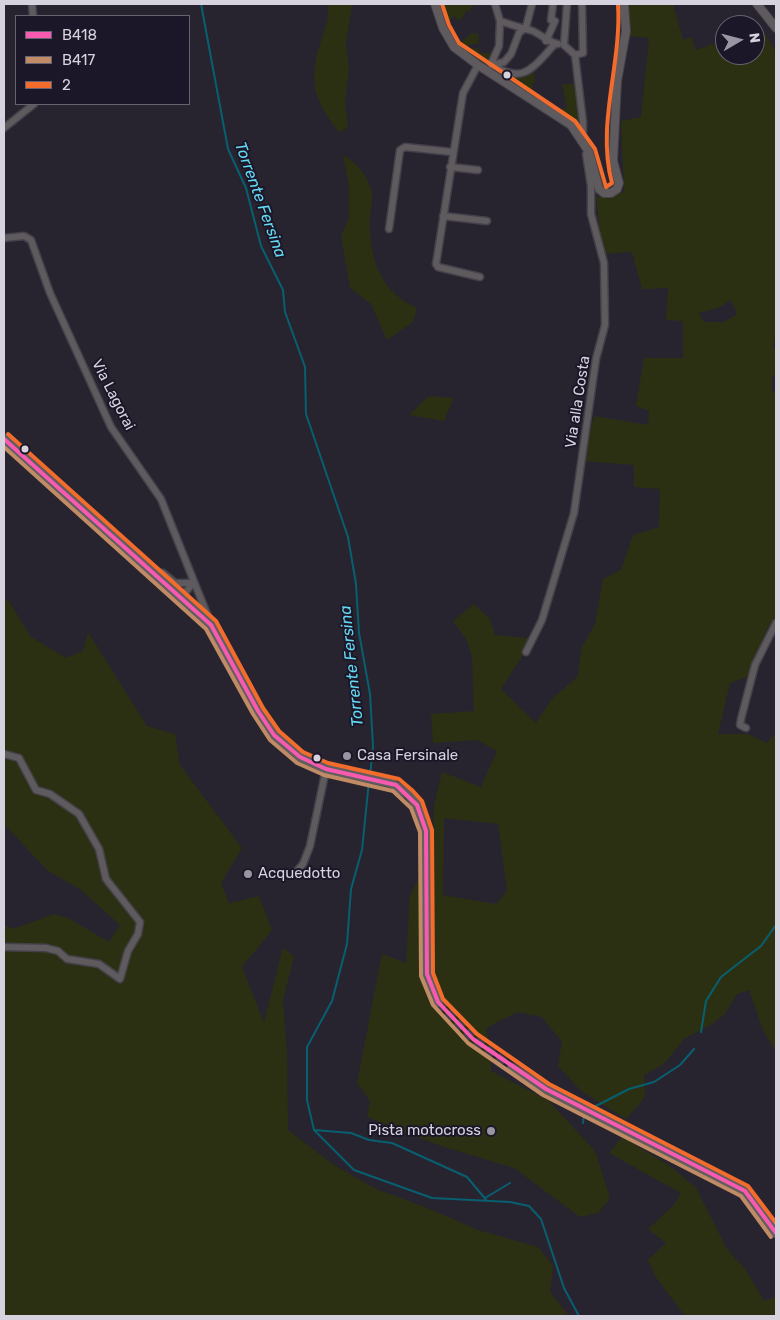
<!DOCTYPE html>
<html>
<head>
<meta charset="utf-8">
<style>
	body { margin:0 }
	#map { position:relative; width:780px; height:1320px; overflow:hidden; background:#27242f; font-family:Rubik,sans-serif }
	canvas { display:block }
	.frame { position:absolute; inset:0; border:5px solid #d6d3df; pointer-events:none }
	.legend { position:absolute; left:15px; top:15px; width:175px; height:90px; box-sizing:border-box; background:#1c1728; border:1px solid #666271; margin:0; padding:6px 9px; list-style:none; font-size:15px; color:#d6d3df }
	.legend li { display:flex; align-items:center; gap:10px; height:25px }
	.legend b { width:25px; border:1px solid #666271 }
	.north { position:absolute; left:715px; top:15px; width:50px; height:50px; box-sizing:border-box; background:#1c1728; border:1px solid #666271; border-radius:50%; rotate:82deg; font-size:14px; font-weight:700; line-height:20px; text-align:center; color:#d6d3df }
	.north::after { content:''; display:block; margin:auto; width:18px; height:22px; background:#9996a1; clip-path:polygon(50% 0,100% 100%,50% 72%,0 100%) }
</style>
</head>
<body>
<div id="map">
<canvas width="780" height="1320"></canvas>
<div class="frame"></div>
<ul class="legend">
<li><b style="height:6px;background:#f75aaf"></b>B418</li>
<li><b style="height:6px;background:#c18c65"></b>B417</li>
<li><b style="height:6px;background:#f36c2b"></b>2</li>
</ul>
<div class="north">N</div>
</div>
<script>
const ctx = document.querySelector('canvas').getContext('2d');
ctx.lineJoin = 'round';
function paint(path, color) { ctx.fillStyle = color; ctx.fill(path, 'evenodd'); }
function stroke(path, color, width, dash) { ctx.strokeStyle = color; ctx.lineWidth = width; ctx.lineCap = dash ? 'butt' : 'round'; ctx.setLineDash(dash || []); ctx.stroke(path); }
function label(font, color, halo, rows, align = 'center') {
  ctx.font = font + ' Rubik,sans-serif'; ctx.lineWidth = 4; ctx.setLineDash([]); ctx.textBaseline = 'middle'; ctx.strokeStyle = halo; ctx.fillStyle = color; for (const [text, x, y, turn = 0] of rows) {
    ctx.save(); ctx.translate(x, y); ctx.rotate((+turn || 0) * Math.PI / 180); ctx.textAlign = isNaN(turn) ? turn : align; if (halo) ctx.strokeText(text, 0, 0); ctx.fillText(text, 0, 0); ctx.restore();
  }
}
paint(new Path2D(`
	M 327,4 L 352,4 L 346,44 L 349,69 L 345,103 L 348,128 L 339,132 C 312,97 308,80 322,38 C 326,25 330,17 327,4 Z
	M 445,4 L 479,4 L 470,7 L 471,12 L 467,11 L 459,21 L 454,16 L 445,24 L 439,7 L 447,4 Z
	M 627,4 L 673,4 L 683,40 L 691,37 L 696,50 L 725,40 L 725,55 L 755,55 L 754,25 L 758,22 L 776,52 L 776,333 L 773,347 L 776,349 L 776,375 L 772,376 L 772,391 L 776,391 L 776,616 L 767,629 L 752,675 L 730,683 L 718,734 L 748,734 L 767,743 L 776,733 L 776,1052 L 763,1030 L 749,990 L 737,994 L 725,1014 L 712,1024 L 684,1039 L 664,1064 L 644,1075 L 645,1097 L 626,1119 L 581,1091 L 558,1066 L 562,1042 L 542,1017 L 517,1012 L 486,1028 L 490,1045 L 491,1071 L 548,1100 L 595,1151 L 610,1198 L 598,1213 L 580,1217 L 514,1168 L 441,1146 L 367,1117 L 370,1101 L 357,1083 L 382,954 L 406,963 L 410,895 L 433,853 L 434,806 L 442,772 L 481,787 L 497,751 L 477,740 L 433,743 L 431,714 L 474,711 L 472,657 L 467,640 L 453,621 L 474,604 L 490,619 L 495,635 L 528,638 L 529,646 L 501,689 L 536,723 L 551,700 L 578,676 L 581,649 L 595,624 L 603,579 L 621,570 L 633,535 L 659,527 L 660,489 L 634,487 L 634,465 L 583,461 L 594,416 L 648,425 L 649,411 L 636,406 L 644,358 L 683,358 L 683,321 L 666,320 L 668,288 L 642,289 L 632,252 L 602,254 L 596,197 L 624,192 L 621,121 L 641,117 L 649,38 L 629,36 ZM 731,300 L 737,314 L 724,322 L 704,322 L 698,313 L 718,308 ZM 444,818 L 498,824 L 507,891 L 496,904 L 443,895 Z
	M 472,33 L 478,34 L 479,43 L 460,47 L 458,45 Z
	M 478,48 L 480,53 L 492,53 L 488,62 L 478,62 L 462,50 Z
	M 533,70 L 535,83 L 532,84 L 534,97 L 510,81 L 512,76 L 524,75 Z
	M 576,83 L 582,130 L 559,113 L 563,109 L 567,108 L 562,85 Z
	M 343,155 C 355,161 367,175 371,189 C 374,198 370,211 370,220 C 369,258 380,292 417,308 L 413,322 L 387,340 L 371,304 L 350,288 L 341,236 L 349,218 L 349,188 Z
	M 429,396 L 454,398 L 444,421 L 409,415 Z
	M 4,599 L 8,600 L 31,637 L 66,658 L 83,651 L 88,632 L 147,726 L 175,734 L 180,765 L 242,848 L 221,883 L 229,903 L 259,896 L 272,930 L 242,967 L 264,1023 L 283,947 L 294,957 L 283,1000 L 287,1056 L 288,1130 L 334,1165 L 376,1189 L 430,1209 L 478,1230 L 538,1247 L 553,1266 L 550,1292 L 569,1316 L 4,1316 L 4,925 L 13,929 L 54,914 L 68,918 L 109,942 L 120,925 L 81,890 L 47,870 L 4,824 Z
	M 622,1137 L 670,1166 L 696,1188 L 727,1249 L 746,1270 L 764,1301 L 776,1297 L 776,1316 L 685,1316 L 655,1276 L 648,1260 L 666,1243 L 648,1229 L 674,1205 L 681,1193 L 609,1153 Z`), '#2c3012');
stroke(new Path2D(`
	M 201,4 L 228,149 L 246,188 L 261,246 L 283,290 L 285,312 L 305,367 L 306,414 L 348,537 L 356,584 L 359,633 L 370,694 L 373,746 L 370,776
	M 369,781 L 362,850 L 351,889 L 347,944 L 332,1001 L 307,1047 L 307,1100 L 314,1130 L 354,1170 L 432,1198 L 510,1202 L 529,1206 L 541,1219 L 564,1288 L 579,1316
	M 701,1032 L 706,1001 L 721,977 L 761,946 L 776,925
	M 594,1107 L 629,1089 L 654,1082 L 680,1065 L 694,1049
	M 583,1123 L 584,1115
	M 314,1130 L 351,1133 L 369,1140 L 392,1143 L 467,1177 L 487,1201
	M 485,1198 L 510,1183`), '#085f70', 2);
stroke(new Path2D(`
	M 438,1002 L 473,1039 L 512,1068`), '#413e49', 9, [9, 4.5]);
const minor = new Path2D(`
	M 32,4 L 33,16
	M 495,4 L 500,21 C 510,24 520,28 530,30 C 540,33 547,42 558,44
	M 500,21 L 499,46 L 491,64 C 524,86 533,67 555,44
	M 546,41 L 555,21 L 551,20 L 553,4
	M 564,45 L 575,55 L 583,122 L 583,131 L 580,136
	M 564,45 L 567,4
	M 575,55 L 583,53 L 582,4
	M 478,65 L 463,93 L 436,264 L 438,267 L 480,277
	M 491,65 L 504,62 L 511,54 L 519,33 L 526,27 L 532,4
	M 4,128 L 34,104
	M 450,167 L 478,170
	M 443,216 L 487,221
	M 389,229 L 400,150 L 405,147 L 452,152
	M 4,238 L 24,236 L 31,240 L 50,293 L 111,427 L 161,499 L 211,624
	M 152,572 L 163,573 L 175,583 L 193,583
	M 181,598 L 193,583
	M 526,652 L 542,620 L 574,513 L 596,359 L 605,325 L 604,263 L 591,214 L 591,186 L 586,154 L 588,152
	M 746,728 L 740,725 L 741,719 L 755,665 L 776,623
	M 4,754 L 19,758 L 36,790 L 50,794 L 79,814 L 99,849 L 106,879 L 140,922 L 138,934 L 128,951 L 120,979 L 99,964 L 67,959 L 58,951 L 46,948 L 4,947
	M 296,872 L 303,864 L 310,846 L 326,769`);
const tertiary = new Path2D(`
	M 435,4 L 443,28 L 454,47 L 478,65 L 571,125 L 589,152 L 599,189 L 604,193 L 611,193 L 617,189 L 619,183 L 613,161 L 617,81 L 626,31 L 624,4
	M 757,4 L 776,28`);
const secondary = new Path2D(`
	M 4,439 L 211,625 L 258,711 L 274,735 L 300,757 L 326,769 L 391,783 L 409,795 L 417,805 L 426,831 L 427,974 L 438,1002
	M 512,1068 L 546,1089 L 745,1191 L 776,1233`);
stroke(minor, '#44414a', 9);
stroke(tertiary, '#44414a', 10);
stroke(secondary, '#44414a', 11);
stroke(minor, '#5f5a5d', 6);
stroke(tertiary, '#5f5a5d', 8);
stroke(secondary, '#625d60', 9);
stroke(new Path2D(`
	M 4,439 L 211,625 L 258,711 L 274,735 L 300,757 L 326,769 L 396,785 L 417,805 L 426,831 L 427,974 L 438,1002 L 473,1039 L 546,1089 L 745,1191 L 776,1233`), '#f75aaf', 4);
stroke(new Path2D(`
	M 4,447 L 206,629 L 253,714 L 270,740 L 297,763 L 324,775 L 393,791 L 411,808 L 420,832 L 421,976 L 433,1005 L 468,1043 L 543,1095 L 741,1196 L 771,1237`), '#c18c65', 4);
stroke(new Path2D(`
	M 442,4 L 449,25 L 459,43 L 575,121 L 595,149 L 606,187 L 612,183 C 596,124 622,64 618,4
	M 8,434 L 216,621 L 263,708 L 279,731 L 303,752 L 328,763 L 399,779 L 413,791 L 422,801 L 432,830 L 433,973 L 443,999 L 477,1034 L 549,1084 L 748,1186 L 776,1223`), '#f36c2b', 4);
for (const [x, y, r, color] of [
	[507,75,4.5,"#d6d3df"],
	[25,449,4.5,"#d6d3df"],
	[347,756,5,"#9996a1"],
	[317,758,4.5,"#d6d3df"],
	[248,874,5,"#9996a1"],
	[491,1131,5,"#9996a1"]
]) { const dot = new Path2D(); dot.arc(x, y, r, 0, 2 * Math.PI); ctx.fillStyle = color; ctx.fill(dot); stroke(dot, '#1c1728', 2); }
label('15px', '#d6d3df', '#1c1728', [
	["Via Lagorai",113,395,63],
	["Via alla Costa",578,402,-81]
]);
label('15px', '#d6d3df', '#1c1728', [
	["Casa Fersinale",357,756],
	["Acquedotto",258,874],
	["Pista motocross",481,1131,"right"]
], 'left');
label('italic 16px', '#63d9f3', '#1c1728', [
	["Torrente Fersina",260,200,70],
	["Torrente Fersina",352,666,-96]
]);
</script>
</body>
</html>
